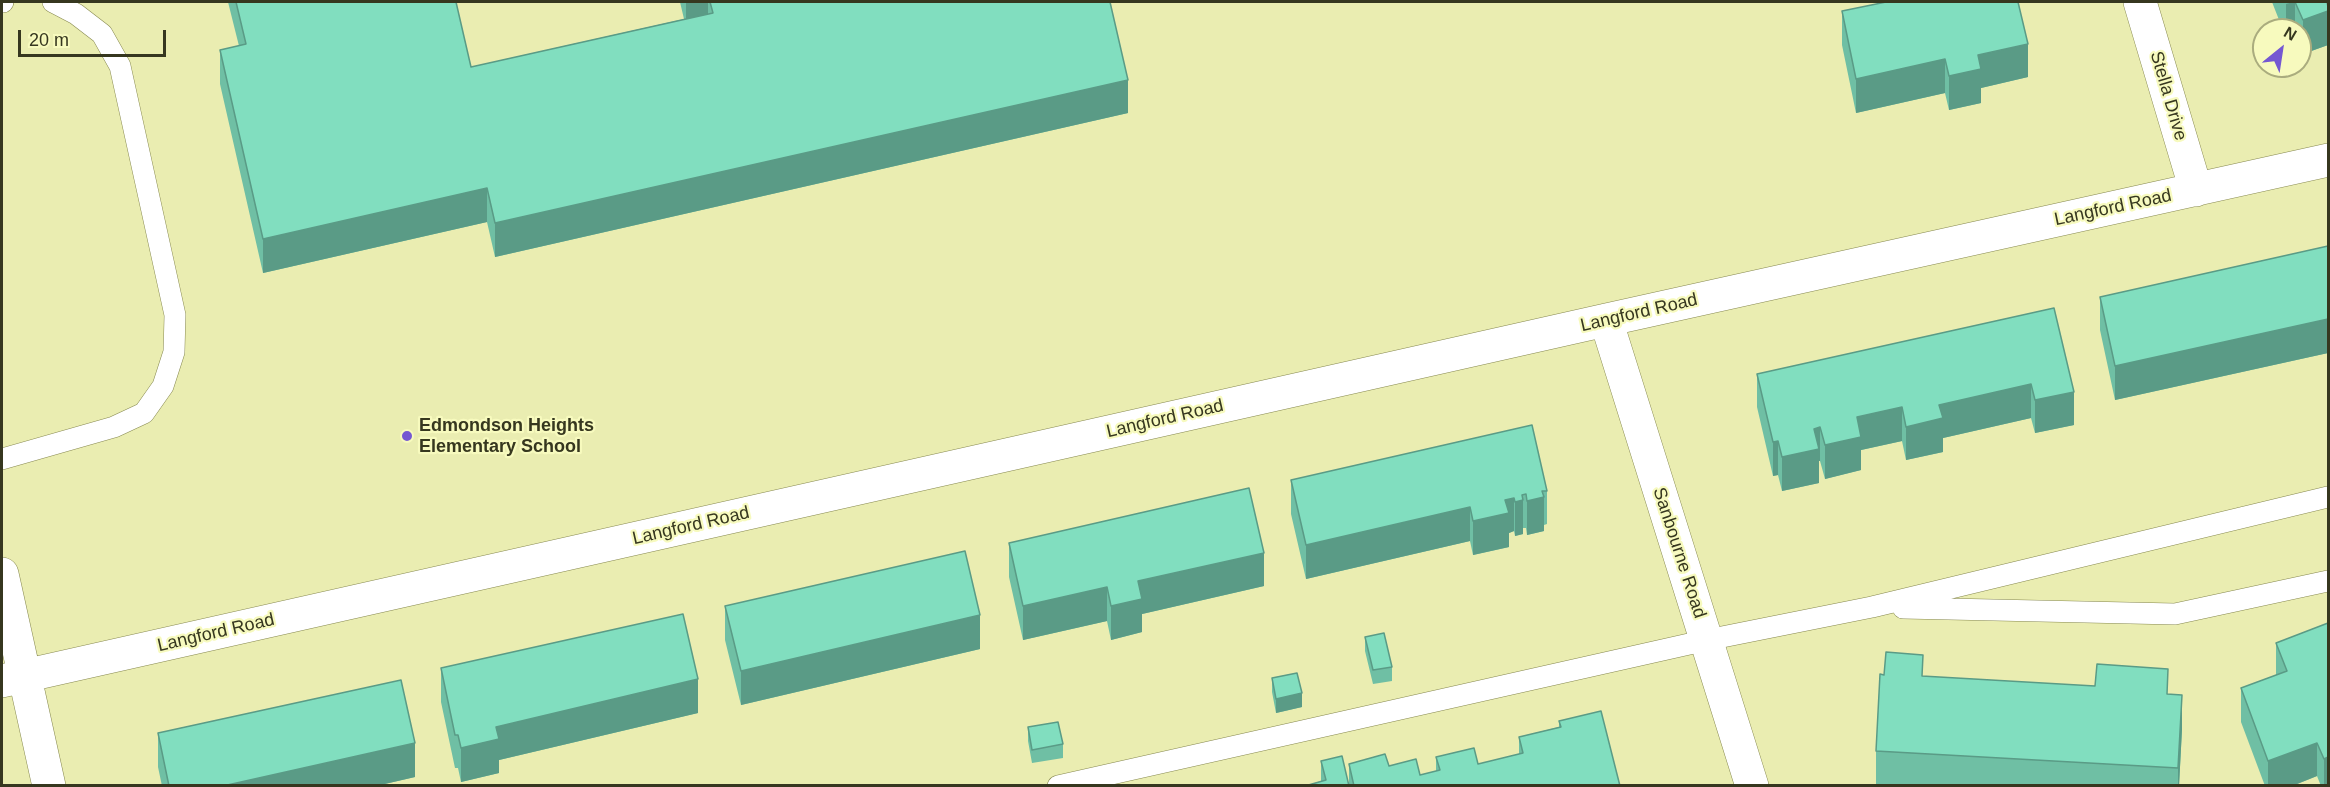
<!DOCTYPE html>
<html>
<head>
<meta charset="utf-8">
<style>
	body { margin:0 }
	#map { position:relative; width:2330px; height:787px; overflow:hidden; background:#eaedb1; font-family:Arial,sans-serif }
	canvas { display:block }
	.frame { position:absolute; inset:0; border:3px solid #36371f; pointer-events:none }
	.north { position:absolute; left:2252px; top:18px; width:60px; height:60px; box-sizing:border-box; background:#f7fabe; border:2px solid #aaac7e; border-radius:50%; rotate:30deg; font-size:16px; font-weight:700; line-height:24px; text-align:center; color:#36371f }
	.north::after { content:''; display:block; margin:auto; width:21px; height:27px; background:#7558d2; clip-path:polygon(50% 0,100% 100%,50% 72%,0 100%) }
	.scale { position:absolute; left:18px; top:30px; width:148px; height:27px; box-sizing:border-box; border:3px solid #36371f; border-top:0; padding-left:8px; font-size:18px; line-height:21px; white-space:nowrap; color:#36371f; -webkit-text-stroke:4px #f7fabe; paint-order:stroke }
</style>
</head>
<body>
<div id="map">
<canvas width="2330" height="787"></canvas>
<div class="frame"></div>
<div class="north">N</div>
<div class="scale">20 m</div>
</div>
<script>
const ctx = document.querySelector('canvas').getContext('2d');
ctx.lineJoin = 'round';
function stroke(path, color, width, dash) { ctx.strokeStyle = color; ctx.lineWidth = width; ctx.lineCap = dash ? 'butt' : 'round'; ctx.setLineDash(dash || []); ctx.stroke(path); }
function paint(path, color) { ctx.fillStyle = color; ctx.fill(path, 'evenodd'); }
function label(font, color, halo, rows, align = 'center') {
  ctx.font = font + ' Arial,sans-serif'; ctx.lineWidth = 4.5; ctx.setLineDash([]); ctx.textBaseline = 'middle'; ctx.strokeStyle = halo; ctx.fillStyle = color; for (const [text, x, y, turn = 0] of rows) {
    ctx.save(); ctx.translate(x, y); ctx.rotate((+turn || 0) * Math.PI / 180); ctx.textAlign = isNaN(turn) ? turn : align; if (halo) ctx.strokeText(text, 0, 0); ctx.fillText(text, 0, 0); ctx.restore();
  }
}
const service = new Path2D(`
	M 2,2 L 3,2
	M 2,459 L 114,427 L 144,413 L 163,386 L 174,352 L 175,315 L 120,66 L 102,34 L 76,14 L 53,2
	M 1903,608 L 2175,614 L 2328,581
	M 1058,786 L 1707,640 L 1872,607 L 2328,497`);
const minor = new Path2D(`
	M 2140,2 L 2196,190
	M 1606,320 L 1752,786
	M 2,574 L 49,786
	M 2,681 L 1606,320 L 2328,160`);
stroke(service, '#878950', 22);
stroke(minor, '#878950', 34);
stroke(service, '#fff', 21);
stroke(minor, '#fff', 33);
paint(new Path2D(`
	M 228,2 L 456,2 L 471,67 L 684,19 L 680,2 L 1110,2 L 1128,113 L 495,257 L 487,222 L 263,273 L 220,84 L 220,50 L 239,46 Z
	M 2272,2 L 2328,2 L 2328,45 L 2303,54 L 2300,48 L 2300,30 L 2283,30 Z
	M 1842,11 L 2028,77 L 1981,88 L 1981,103 L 1949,110 L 1945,93 L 1856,113 L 1842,45 Z
	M 2328,246 L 2328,353 L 2115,400 L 2100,330 L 2100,297 Z
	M 2054,308 L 2074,425 L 2035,433 L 2031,418 L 1943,438 L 1943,452 L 1906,460 L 1902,441 L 1861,450 L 1861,470 L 1825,479 L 1820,461 L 1819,461 L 1819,483 L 1782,491 L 1778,475 L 1773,476 L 1757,407 L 1757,374 Z
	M 1291,480 L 1547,491 L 1547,524 L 1544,525 L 1544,531 L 1527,535 L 1526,528 L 1523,528 L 1523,534 L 1515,536 L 1514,531 L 1509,533 L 1509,547 L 1473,555 L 1470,541 L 1306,579 L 1291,514 Z
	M 1009,543 L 1264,586 L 1142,614 L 1142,632 L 1111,640 L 1107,621 L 1023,640 L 1009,577 Z
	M 725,606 L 980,649 L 741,705 L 725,640 Z
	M 2328,623 L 2328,786 L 2321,786 L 2317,776 L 2292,786 L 2265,786 L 2241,722 L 2241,688 L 2276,675 L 2276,643 Z
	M 1365,637 L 1392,667 L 1392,681 L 1373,684 L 1365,651 Z
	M 441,668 L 698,713 L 499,760 L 499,773 L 461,782 L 458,768 L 455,768 L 441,702 Z
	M 1923,676 L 2168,694 L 2182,729 L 2179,786 L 1876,785 L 1876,751 Z
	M 1272,678 L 1302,707 L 1276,713 L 1272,692 Z
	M 1559,721 L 1620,786 L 1305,786 L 1321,781 L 1321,761 L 1349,785 L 1349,764 L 1420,775 L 1436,771 L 1436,757 L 1478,764 L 1519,754 L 1519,737 L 1559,727 Z
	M 1028,727 L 1063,744 L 1063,758 L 1032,763 L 1028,741 Z
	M 158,733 L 415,777 L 376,786 L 162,786 L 158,767 Z`), '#6fbfa4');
paint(new Path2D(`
	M 686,2 L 708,2 L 708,23 L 686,28 Z
	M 2293,2 L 2295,2 L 2295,30 L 2286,30 L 2286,4 Z
	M 2323,2 L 2328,2 L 2328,45 L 2303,54 L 2303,20 Z
	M 2028,44 L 2028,77 L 1981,88 L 1981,103 L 1949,110 L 1949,76 L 1978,55 Z
	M 1945,59 L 1945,93 L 1856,113 L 1856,79 Z
	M 1128,80 L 1128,113 L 495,257 L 495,223 Z
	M 487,188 L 487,222 L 263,273 L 263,239 Z
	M 2328,319 L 2328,353 L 2115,400 L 2115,366 Z
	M 2031,384 L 2031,418 L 1943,438 L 1943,452 L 1906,460 L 1906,427 L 1939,405 Z
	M 2074,392 L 2074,425 L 2035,433 L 2035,400 Z
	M 1902,407 L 1902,441 L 1861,450 L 1861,470 L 1825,479 L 1825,445 L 1857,417 Z
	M 1820,427 L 1820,461 L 1819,461 L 1819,483 L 1782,491 L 1782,457 L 1814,429 Z
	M 1778,441 L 1778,475 L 1773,476 L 1773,442 Z
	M 1544,497 L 1544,531 L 1527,535 L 1527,501 Z
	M 1514,498 L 1514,531 L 1509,533 L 1509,547 L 1473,555 L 1473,521 L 1505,500 Z
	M 1523,500 L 1523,534 L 1515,536 L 1515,502 Z
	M 1470,507 L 1470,541 L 1306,579 L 1306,545 Z
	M 1264,553 L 1264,586 L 1142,614 L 1142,632 L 1111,640 L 1111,606 L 1138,581 Z
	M 1107,587 L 1107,621 L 1023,640 L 1023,606 Z
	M 980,615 L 980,649 L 741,705 L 741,671 Z
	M 698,679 L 698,713 L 499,760 L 499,773 L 461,782 L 461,748 L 496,727 Z
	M 1302,693 L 1302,707 L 1276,713 L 1276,699 Z
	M 2182,695 L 2182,729 L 2179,786 L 2178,786 L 2178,768 Z
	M 415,743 L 415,777 L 376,786 L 223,786 Z
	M 2317,743 L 2317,776 L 2292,786 L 2268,786 L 2268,761 Z
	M 2328,757 L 2328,786 L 2324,786 L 2324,759 Z`), '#5a9b86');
const building = new Path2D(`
	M 236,2 L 456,2 L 471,67 L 713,13 L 710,2 L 1110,2 L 1128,80 L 495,223 L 487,188 L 263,239 L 220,50 L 246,44 Z
	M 1886,2 L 2018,2 L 2028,44 L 1978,55 L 1981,69 L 1949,76 L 1945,59 L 1856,79 L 1842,11 Z
	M 2295,2 L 2327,2 L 2328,7 L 2328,11 L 2303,20 Z
	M 2328,246 L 2328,319 L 2115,366 L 2100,297 Z
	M 2054,308 L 2074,392 L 2035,400 L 2031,384 L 1939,405 L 1943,418 L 1906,427 L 1902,407 L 1857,417 L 1861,437 L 1825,445 L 1820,427 L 1814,429 L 1819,449 L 1782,457 L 1778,441 L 1773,442 L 1757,374 Z
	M 1532,425 L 1547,491 L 1542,491 L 1544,497 L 1527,501 L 1526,494 L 1522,495 L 1523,500 L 1515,502 L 1514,498 L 1505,500 L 1509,513 L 1473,521 L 1470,507 L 1306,545 L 1291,480 Z
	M 1249,488 L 1264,553 L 1138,581 L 1142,599 L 1111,606 L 1107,587 L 1023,606 L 1009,543 Z
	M 965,551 L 980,615 L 741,671 L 725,606 Z
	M 683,614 L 698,679 L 496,727 L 499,739 L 461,748 L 458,735 L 455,735 L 441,668 Z
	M 2328,623 L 2328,757 L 2324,759 L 2317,743 L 2268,761 L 2241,688 L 2287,671 L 2276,643 Z
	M 1384,633 L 1392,667 L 1373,670 L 1365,637 Z
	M 1886,652 L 1923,655 L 1922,676 L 2095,686 L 2097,664 L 2168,669 L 2167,694 L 2182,695 L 2178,768 L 1876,751 L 1880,674 L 1884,675 Z
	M 1297,673 L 1302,693 L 1276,699 L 1272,678 Z
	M 401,680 L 415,743 L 223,786 L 169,786 L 158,733 Z
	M 1601,711 L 1620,786 L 1354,786 L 1349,764 L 1385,754 L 1389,766 L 1416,759 L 1420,775 L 1440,770 L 1436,757 L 1474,748 L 1478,764 L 1523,753 L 1519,737 L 1561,727 L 1559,721 Z
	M 1058,722 L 1063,744 L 1032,750 L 1028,727 Z
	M 1342,756 L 1349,786 L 1305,786 L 1326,780 L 1321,761 Z`);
paint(building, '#81debf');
stroke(building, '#5a9b86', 1.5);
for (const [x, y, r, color] of [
	[407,436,6,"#7558d2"]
]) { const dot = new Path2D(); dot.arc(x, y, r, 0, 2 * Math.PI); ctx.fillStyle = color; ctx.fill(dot); stroke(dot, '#f7fabe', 2); }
label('18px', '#36371f', '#f7fabe', [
	["Stella Drive",2168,96,74],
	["Langford Road",2113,208,-12],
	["Langford Road",1639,313,-13],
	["Langford Road",1165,419,-13],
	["Langford Road",691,526,-13],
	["Sanbourne Road",1679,553,72],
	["Langford Road",216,633,-13]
]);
label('bold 18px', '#36371f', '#f7fabe', [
	["Edmondson Heights",419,426],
	["Elementary School",419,447]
], 'left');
</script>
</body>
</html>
